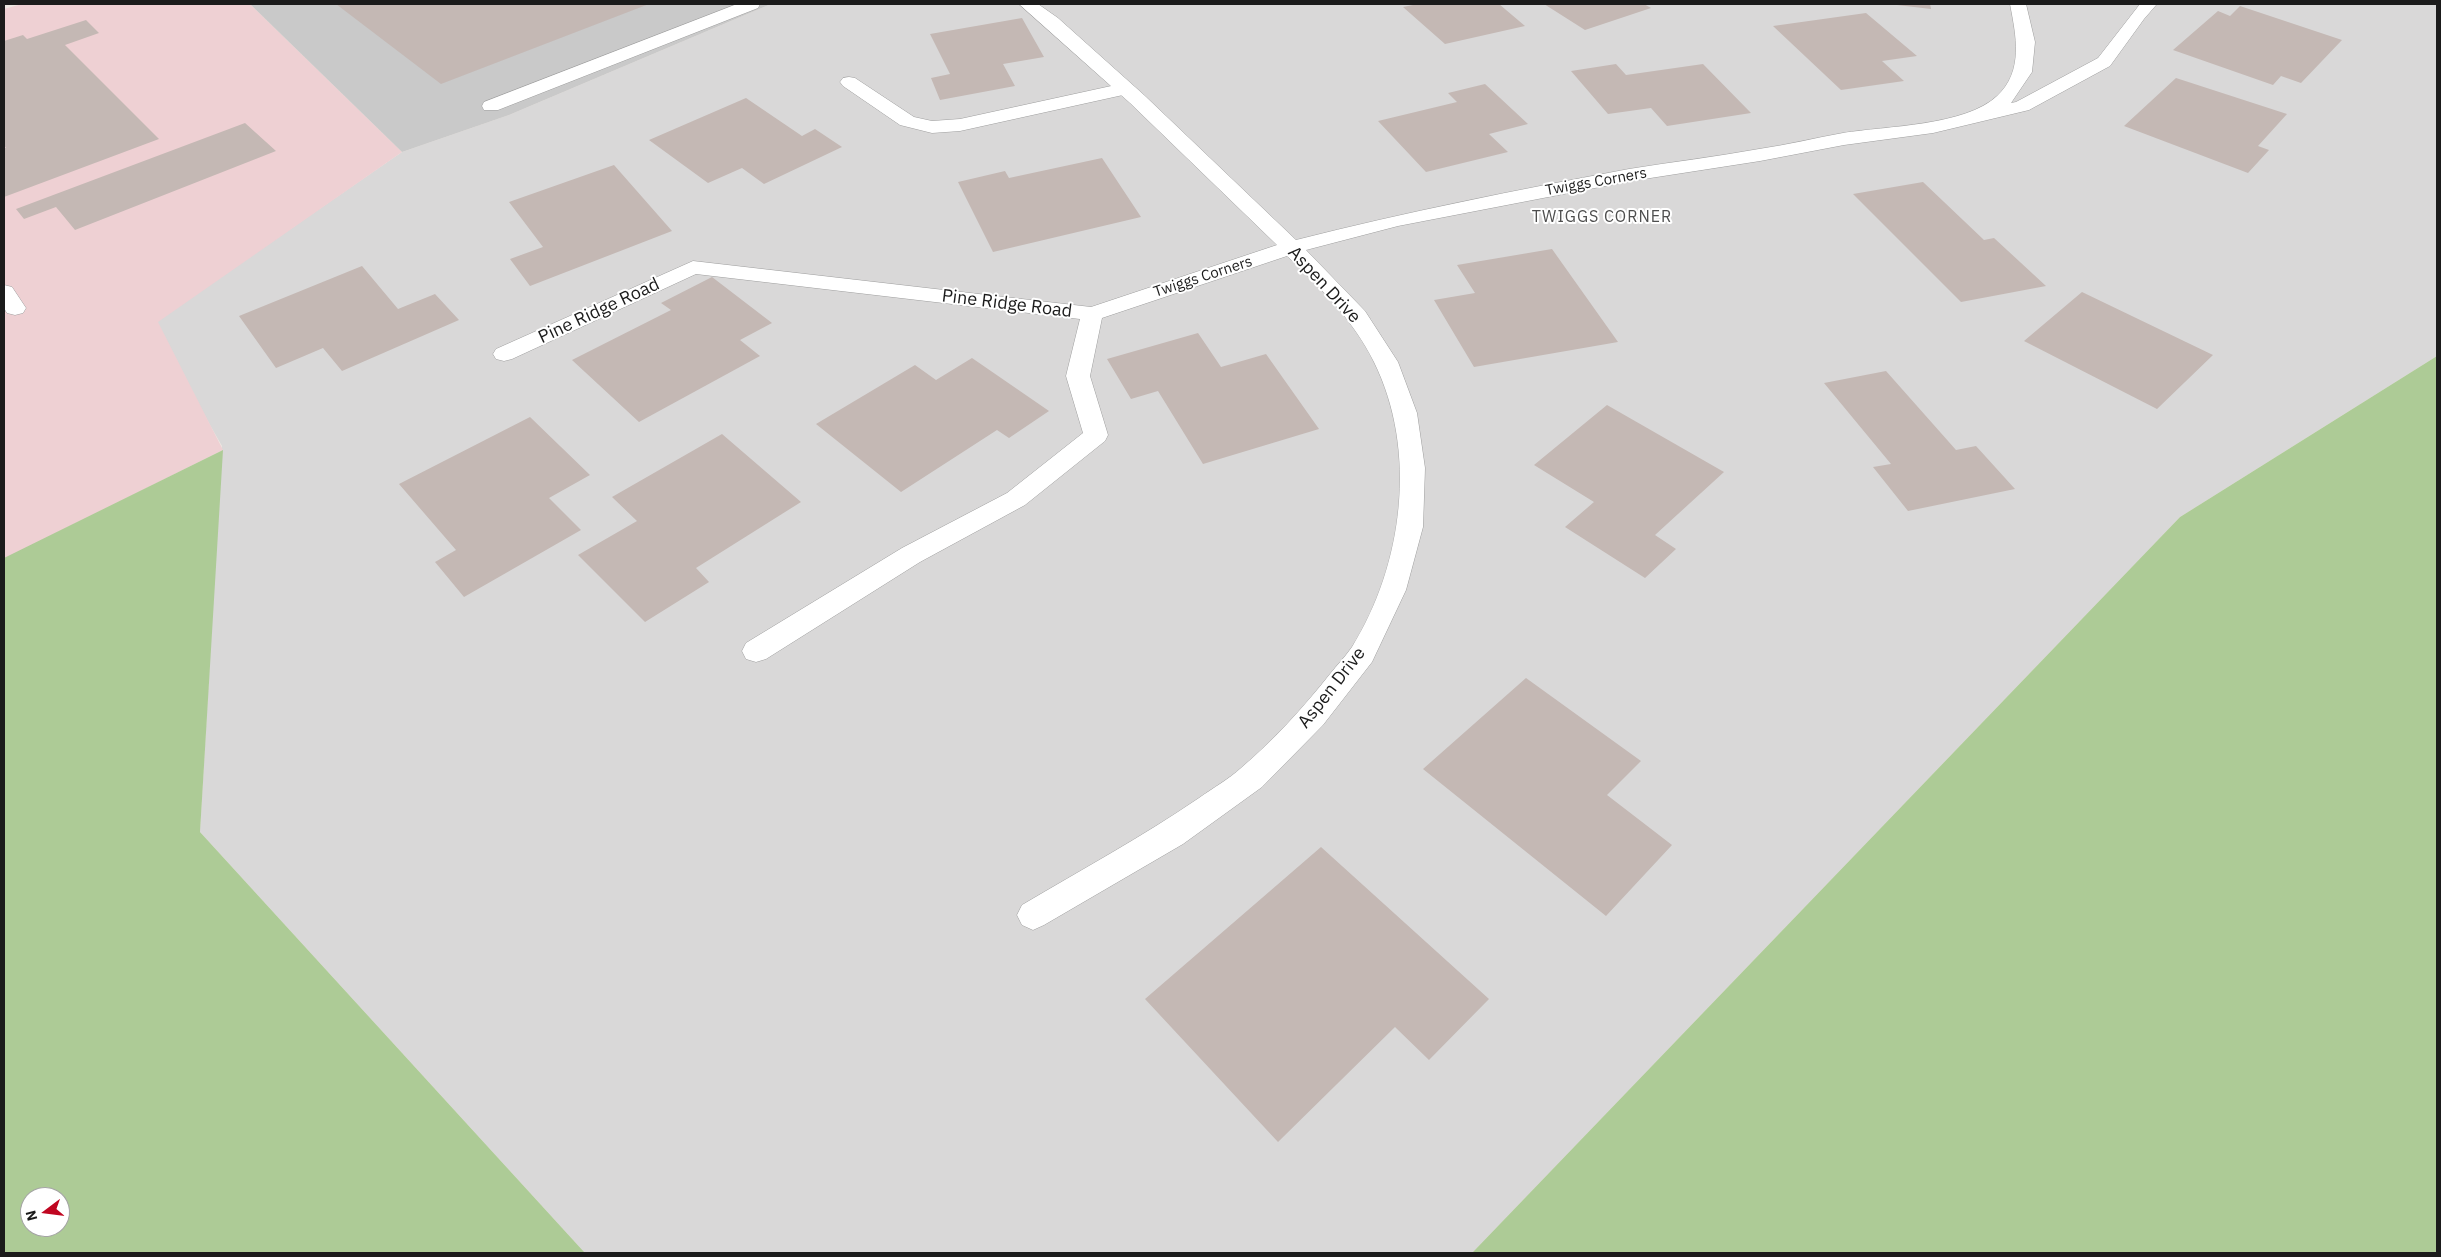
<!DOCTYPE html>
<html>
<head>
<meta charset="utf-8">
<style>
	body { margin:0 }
	#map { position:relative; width:2441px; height:1257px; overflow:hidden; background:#ede7e1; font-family:"IBM Plex Sans",sans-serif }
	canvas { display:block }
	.frame { position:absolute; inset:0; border:5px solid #1b1b1b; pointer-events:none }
	.north { position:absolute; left:20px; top:1187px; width:50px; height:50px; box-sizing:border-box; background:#fff; border:1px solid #a4a4a4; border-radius:50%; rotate:255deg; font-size:14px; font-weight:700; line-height:20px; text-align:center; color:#1b1b1b }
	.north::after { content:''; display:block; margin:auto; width:18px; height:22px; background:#c00621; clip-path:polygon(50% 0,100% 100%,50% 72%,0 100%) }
</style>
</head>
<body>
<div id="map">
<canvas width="2441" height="1257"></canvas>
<div class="frame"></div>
<div class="north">N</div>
</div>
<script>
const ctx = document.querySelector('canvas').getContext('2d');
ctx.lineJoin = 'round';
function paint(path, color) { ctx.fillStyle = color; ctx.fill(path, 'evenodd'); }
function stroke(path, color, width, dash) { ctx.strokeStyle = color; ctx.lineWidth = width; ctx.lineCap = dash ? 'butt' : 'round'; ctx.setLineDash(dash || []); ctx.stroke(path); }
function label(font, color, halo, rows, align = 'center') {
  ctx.font = font + ' "IBM Plex Sans",sans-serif'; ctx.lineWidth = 4; ctx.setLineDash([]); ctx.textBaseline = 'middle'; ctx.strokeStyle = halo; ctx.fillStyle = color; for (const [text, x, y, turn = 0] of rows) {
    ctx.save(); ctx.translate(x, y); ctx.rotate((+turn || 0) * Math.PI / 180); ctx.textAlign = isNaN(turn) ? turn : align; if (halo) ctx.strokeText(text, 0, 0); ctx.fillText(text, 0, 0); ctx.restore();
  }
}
paint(new Path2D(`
	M 771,4 L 2437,4 L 2437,356 L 2180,517 L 1472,1253 L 585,1253 L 200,832 L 222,446 L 152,324 L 402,152 L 509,115 Z`), '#d9d8d8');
paint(new Path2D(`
	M 22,4 L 250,4 L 402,152 L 158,322 L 223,450 L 4,559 L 4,9 Z`), '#eed0d3');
paint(new Path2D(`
	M 250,4 L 771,4 L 509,115 L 402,152 Z`), '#c9c9c9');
paint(new Path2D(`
	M 2437,356 L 2437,1253 L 1472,1253 L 2180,517 Z
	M 223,450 L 200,832 L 585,1253 L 4,1253 L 4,558 ZM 30,1197 L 60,1197 L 60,1227 L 30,1227 Z`), '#adcb96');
paint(new Path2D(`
	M 336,4 L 649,4 L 441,84 Z
	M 1418,4 L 1499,4 L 1525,26 L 1445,44 L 1403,7 Z
	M 1544,4 L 1644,4 L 1651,8 L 1585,30 Z
	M 1897,4 L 1930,4 L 1931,9 L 1897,5 Z
	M 2240,6 L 2342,40 L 2301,83 L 2281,76 L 2273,85 L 2173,50 L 2218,11 L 2230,16 Z
	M 1866,13 L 1917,56 L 1882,61 L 1904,81 L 1841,90 L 1773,26 Z
	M 1022,18 L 1044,57 L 1003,64 L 1015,86 L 940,100 L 931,78 L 950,74 L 930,34 Z
	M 86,20 L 99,33 L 65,45 L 159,139 L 4,197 L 4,148 L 6,148 L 4,145 L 4,41 L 23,35 L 27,39 Z
	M 1616,64 L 1626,75 L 1703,64 L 1751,113 L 1667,126 L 1651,108 L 1608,114 L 1571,71 Z
	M 2176,78 L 2287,114 L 2258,146 L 2269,150 L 2248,173 L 2124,126 Z
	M 1485,84 L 1528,124 L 1489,134 L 1508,152 L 1426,172 L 1378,121 L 1457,102 L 1448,93 Z
	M 746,98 L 802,136 L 815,129 L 842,147 L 764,184 L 742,168 L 708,183 L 649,140 Z
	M 245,123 L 276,151 L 75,230 L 56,207 L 24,219 L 16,209 Z
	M 1102,158 L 1141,217 L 993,252 L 958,182 L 1005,171 L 1009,178 Z
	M 614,165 L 672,231 L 530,286 L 510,259 L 543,247 L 509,202 Z
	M 1923,182 L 1984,240 L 1994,238 L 2046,286 L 1961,302 L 1853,194 Z
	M 1552,249 L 1618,342 L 1474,367 L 1434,300 L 1475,293 L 1457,265 Z
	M 362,266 L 398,309 L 435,294 L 459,320 L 342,371 L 323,348 L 276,368 L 239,316 Z
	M 712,277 L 772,323 L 740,340 L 760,356 L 639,422 L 572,360 L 671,310 L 661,303 Z
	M 2082,292 L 2213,355 L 2157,409 L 2024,341 Z
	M 1198,333 L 1221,367 L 1266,354 L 1319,429 L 1203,464 L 1158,391 L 1131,399 L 1107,359 Z
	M 972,358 L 1049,411 L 1009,438 L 997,430 L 901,492 L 816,424 L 915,365 L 936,380 Z
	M 1886,371 L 1956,450 L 1976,446 L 2015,489 L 1908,511 L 1873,467 L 1891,464 L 1824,383 Z
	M 1607,405 L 1724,472 L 1655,535 L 1676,549 L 1645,578 L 1565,527 L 1594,502 L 1534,465 Z
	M 530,417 L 590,475 L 549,498 L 581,530 L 464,597 L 435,562 L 456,550 L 399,484 Z
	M 722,434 L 801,502 L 696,568 L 709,582 L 645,622 L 578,555 L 637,521 L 612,497 Z
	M 1526,678 L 1641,761 L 1607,795 L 1672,845 L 1606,916 L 1423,769 Z
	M 1321,847 L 1489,999 L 1429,1060 L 1395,1027 L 1278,1142 L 1145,999 Z`), '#c4b8b4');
const lane = new Path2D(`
	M 737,4 L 760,4 L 758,8 L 498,110 L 484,110 L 482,106 L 484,102 Z
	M 849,77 L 855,78 L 914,117 L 932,121 L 960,119 L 1125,83 L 1132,85 L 1134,89 L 1132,93 L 960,131 L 932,133 L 900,125 L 843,86 L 840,82 L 843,78 Z
	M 4,285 L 12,287 L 26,308 L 23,313 L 15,315 L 7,313 L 4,308 Z`);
const street = new Path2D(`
	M 1019,4 L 1038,4 L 1058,18 L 1144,95 L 1296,240 C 1406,212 1517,190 1629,169 C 1672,162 1715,157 1759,149 C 1787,145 1815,138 1843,133 C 1886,126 1965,126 1997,96 C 2024,71 2016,36 2010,4 L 2026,4 L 2035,42 L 2032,72 L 2011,103 L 2016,102 L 2098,58 L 2140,4 L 2157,4 L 2144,19 L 2110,66 L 2029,110 L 1933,133 L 1844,145 L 1760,161 L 1631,181 L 1398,226 L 1306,250 L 1365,311 L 1398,362 L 1417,413 L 1425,468 L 1423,527 L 1406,590 L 1372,662 L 1323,725 L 1262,787 L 1183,844 L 1044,925 L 1033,930 L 1022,925 L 1017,915 L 1022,905 C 1081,870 1142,837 1199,798 C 1213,788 1229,779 1241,768 C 1274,740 1303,708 1330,674 C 1337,665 1345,657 1352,647 C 1403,565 1418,451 1374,362 C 1354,321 1320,287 1287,256 L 1102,318 L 1090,376 L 1108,435 L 1105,441 L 1025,505 L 920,562 L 766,659 L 756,662 L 746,659 L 742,651 L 746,643 L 902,548 L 1007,493 L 1083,433 L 1066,376 L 1080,319 L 696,274 L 512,359 L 504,361 L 496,359 L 493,354 L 496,349 L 693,261 L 1091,307 L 1277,245 L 1130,103 Z`);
stroke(lane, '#9f9f9f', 1);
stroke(street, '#9f9f9f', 1);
paint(lane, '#fff');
paint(street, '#fff');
label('15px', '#1b1b1b', '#fff', [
	["Twiggs Corners",1596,182,-10],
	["Twiggs Corners",1203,277,-18]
]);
ctx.letterSpacing = '1px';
label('16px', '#4e4e4e', '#fff', [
	["TWIGGS CORNER",1602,217]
]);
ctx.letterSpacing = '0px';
label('18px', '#1b1b1b', '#fff', [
	["Aspen Drive",1324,285,47],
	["Pine Ridge Road",1007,304,7],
	["Pine Ridge Road",599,311,-25],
	["Aspen Drive",1332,688,-52]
]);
</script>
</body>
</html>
